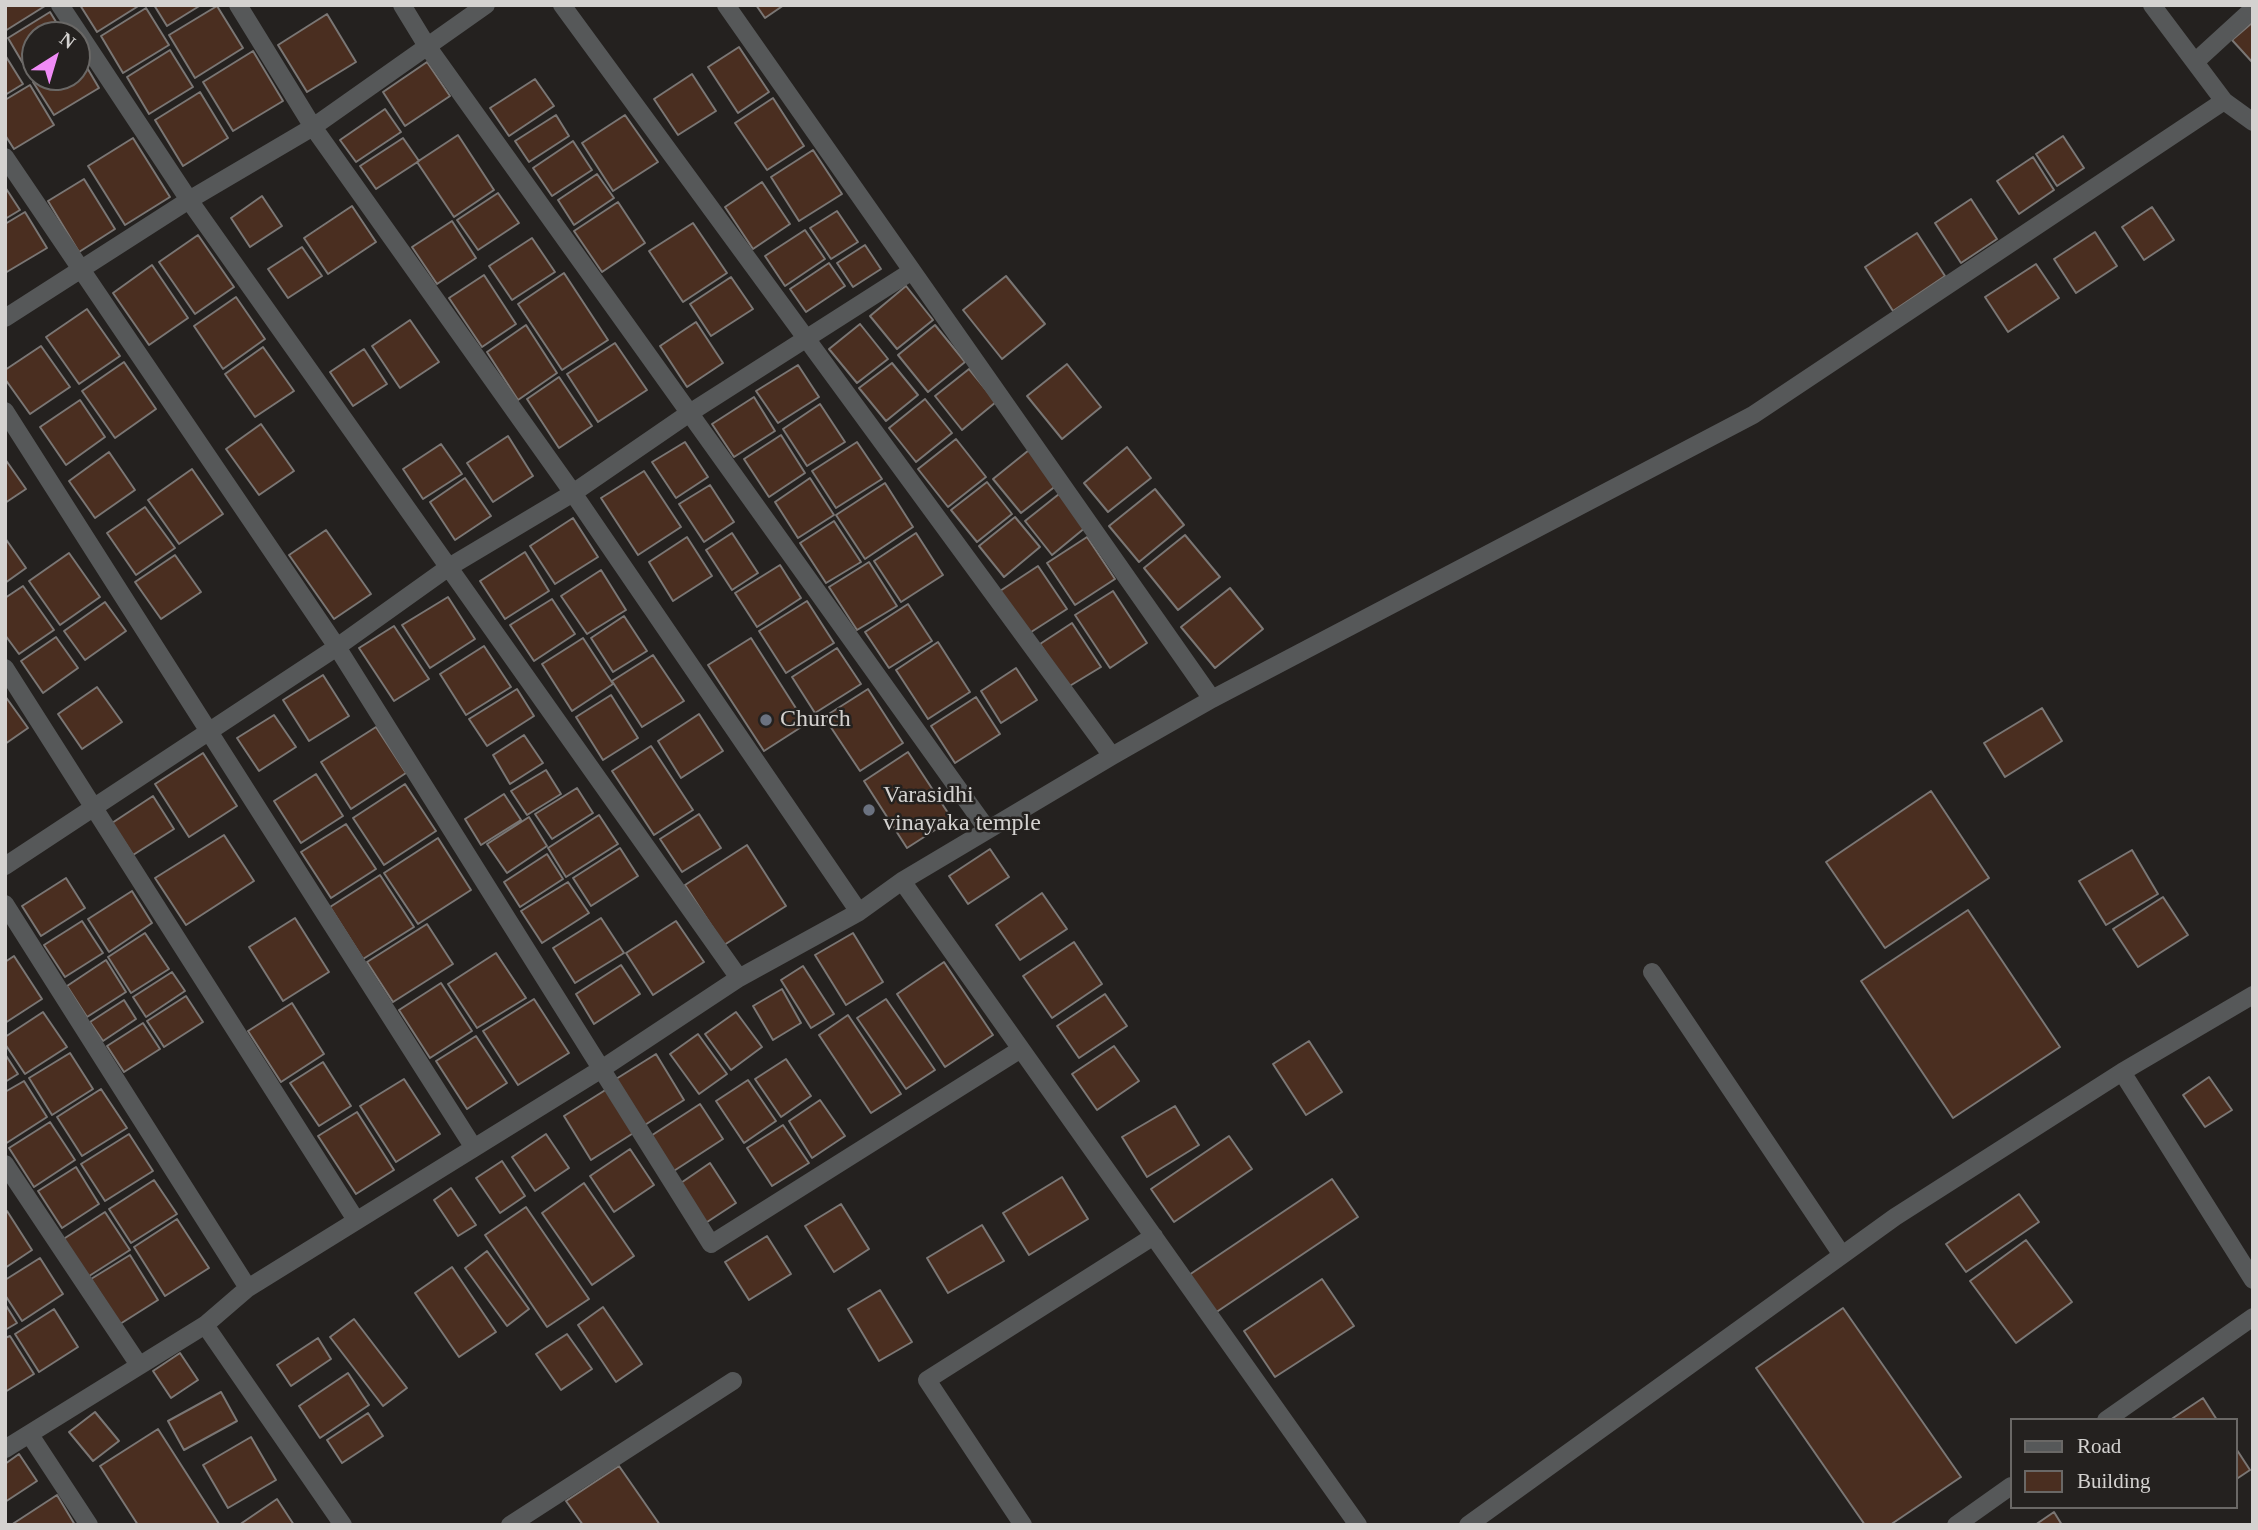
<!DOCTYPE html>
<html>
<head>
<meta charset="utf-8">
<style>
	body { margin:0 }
	#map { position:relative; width:2258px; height:1530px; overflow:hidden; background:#24211f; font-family:"Times New Roman",serif }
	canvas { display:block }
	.frame { position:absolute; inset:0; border:7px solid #d4d2d0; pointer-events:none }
	.legend { position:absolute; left:2010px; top:1418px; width:228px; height:91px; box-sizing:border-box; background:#24211f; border:2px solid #6a6866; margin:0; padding:9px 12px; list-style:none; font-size:21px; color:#d4d2d0 }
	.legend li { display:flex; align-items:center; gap:14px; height:35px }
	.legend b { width:35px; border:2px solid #6a6866 }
	.north { position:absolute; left:21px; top:21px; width:70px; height:70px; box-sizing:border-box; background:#24211f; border:2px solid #6a6866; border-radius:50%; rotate:37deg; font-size:19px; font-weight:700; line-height:28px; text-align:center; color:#d4d2d0 }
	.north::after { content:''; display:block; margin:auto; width:24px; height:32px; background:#f08bf6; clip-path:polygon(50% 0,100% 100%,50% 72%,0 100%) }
</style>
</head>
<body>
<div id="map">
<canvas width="2258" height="1530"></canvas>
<div class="frame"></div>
<ul class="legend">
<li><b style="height:9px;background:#565859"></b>Road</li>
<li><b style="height:19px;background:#4a2e20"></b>Building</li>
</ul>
<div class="north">N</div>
</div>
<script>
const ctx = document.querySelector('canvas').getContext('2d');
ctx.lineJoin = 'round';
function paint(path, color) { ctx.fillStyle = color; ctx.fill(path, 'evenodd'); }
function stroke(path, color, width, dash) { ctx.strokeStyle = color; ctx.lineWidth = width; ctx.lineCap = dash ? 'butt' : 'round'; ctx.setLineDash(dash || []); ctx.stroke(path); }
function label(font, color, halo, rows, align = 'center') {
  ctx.font = font + ' "Times New Roman",serif'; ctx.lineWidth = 5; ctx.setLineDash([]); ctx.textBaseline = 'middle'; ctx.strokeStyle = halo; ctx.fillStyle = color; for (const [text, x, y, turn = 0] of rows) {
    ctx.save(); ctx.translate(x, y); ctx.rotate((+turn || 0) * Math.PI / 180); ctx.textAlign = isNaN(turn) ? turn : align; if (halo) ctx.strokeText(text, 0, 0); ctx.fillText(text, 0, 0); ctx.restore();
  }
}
const building = new Path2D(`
	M 5,5 L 45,5 L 45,6 L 5,31 Z
	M 80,5 L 140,5 L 97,32 Z
	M 154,5 L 201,5 L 167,26 Z
	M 756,5 L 784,5 L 765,18 Z
	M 217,6 L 243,48 L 195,78 L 169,35 Z
	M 146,8 L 169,45 L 123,73 L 101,36 Z
	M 50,12 L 64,35 L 35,35 L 35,75 L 31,77 L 8,38 Z
	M 327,14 L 356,62 L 307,92 L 278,45 Z
	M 2253,22 L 2253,63 L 2232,40 Z
	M 739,47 L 769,92 L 738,113 L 708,67 Z
	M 170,50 L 193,87 L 149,114 L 127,77 Z
	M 253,51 L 283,101 L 233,131 L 203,82 Z
	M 79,54 L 99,88 L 54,115 L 33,82 L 41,77 L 77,77 Z
	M 5,55 L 23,84 L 5,95 Z
	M 427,62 L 450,96 L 405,126 L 383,92 Z
	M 692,74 L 716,111 L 678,135 L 654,99 Z
	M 535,79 L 554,106 L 509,136 L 490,108 Z
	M 30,85 L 54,125 L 14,149 L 5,135 L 5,100 Z
	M 200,92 L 228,138 L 183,166 L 155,120 Z
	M 773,98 L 804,146 L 767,170 L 735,123 Z
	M 385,109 L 401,132 L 356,162 L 340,140 Z
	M 556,115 L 569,136 L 529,162 L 515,141 Z
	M 625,115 L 658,162 L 613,191 L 582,143 Z
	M 458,135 L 494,190 L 454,217 L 417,162 Z
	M 2063,136 L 2084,168 L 2057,186 L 2036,154 Z
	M 133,138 L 170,197 L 125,225 L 88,166 Z
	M 403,138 L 419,161 L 376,189 L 360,166 Z
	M 573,141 L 592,170 L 552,196 L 533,168 Z
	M 813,150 L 842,194 L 799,221 L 771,177 Z
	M 2033,157 L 2054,190 L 2019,214 L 1997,181 Z
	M 597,174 L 614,198 L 574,225 L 558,200 Z
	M 84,179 L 115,229 L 79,252 L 48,201 Z
	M 762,182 L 790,224 L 753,249 L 725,207 Z
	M 5,187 L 20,210 L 5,219 Z
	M 498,193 L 519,223 L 478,250 L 457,220 Z
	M 262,196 L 282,226 L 250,247 L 231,218 Z
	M 1971,199 L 1997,239 L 1961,263 L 1935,223 Z
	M 618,202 L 645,243 L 602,272 L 574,231 Z
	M 352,206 L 376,242 L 328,274 L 304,238 Z
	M 2152,207 L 2174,240 L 2144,260 L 2122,227 Z
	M 837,211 L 858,242 L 831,259 L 810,228 Z
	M 25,212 L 47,248 L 5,273 L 5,224 Z
	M 452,221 L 476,258 L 437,284 L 412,247 Z
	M 693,223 L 727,273 L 683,302 L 649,251 Z
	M 805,230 L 825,259 L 785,286 L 765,256 Z
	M 2095,232 L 2117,266 L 2076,293 L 2054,259 Z
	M 1917,233 L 1945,276 L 1893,311 L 1865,267 Z
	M 198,235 L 234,287 L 195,314 L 159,262 Z
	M 532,238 L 555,272 L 512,300 L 489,266 Z
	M 865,245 L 881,269 L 853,287 L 837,263 Z
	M 302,247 L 322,276 L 288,298 L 268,269 Z
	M 829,263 L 845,286 L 806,312 L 790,289 Z
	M 2036,264 L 2059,298 L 2008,332 L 1985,297 Z
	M 152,265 L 188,318 L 149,345 L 113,293 Z
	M 564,273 L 608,340 L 562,370 L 518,304 Z
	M 484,275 L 516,324 L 482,347 L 449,298 Z
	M 1006,276 L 1045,324 L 1002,359 L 963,310 Z
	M 731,277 L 753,309 L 711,336 L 690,304 Z
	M 906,286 L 933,320 L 897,349 L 870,316 Z
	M 236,297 L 265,339 L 223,369 L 194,326 Z
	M 87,309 L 120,356 L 79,384 L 46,337 Z
	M 410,320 L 439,362 L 400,388 L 372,346 Z
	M 696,322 L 723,363 L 687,387 L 660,346 Z
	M 860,324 L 888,359 L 857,383 L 829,349 Z
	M 526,325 L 557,373 L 518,400 L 487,352 Z
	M 935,325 L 965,362 L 928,392 L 898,355 Z
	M 615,343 L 647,390 L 598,422 L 567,374 Z
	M 41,346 L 70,387 L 30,414 L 5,379 L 5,370 Z
	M 263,347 L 294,391 L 255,417 L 225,374 Z
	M 364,349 L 387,384 L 353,406 L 330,372 Z
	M 124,362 L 156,409 L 115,438 L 82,391 Z
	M 892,363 L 918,395 L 886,421 L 859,388 Z
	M 1067,364 L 1101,407 L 1062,439 L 1027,396 Z
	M 798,365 L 819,397 L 778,423 L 756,391 Z
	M 969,369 L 996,402 L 962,430 L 935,396 Z
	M 559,377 L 592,426 L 559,448 L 527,399 Z
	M 754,397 L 775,431 L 734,457 L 712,424 Z
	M 925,399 L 952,433 L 916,462 L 889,428 Z
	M 80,400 L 105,437 L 66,465 L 40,427 Z
	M 820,404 L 845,442 L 807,466 L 783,429 Z
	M 261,424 L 294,471 L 259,495 L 226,449 Z
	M 781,435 L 805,473 L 769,497 L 744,459 Z
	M 508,436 L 533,476 L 493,502 L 467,463 Z
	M 956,439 L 986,477 L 948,507 L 918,469 Z
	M 685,442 L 708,477 L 676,498 L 652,462 Z
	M 857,442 L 882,479 L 836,508 L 812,471 Z
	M 441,444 L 462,474 L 423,499 L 403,469 Z
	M 1127,447 L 1151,478 L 1108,512 L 1084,483 Z
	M 1029,450 L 1057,485 L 1021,513 L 993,479 Z
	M 109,452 L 135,490 L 95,518 L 69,481 Z
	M 5,459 L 26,489 L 5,503 Z
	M 192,469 L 223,514 L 179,544 L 148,500 Z
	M 644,471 L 681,527 L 638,555 L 601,498 Z
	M 465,478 L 491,516 L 455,540 L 430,502 Z
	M 810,478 L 834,515 L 798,538 L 775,502 Z
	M 987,482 L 1012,514 L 977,542 L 951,510 Z
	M 885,483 L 913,527 L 865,559 L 836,515 Z
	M 710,485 L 734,522 L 704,542 L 679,504 Z
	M 1155,489 L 1184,525 L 1139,562 L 1109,526 Z
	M 1059,494 L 1086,527 L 1052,555 L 1025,521 Z
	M 145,507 L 175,548 L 136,575 L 107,533 Z
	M 1015,517 L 1040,547 L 1004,577 L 979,546 Z
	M 573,518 L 598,557 L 555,584 L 530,546 Z
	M 834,521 L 861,562 L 826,583 L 800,543 Z
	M 326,530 L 371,594 L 334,619 L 289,555 Z
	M 732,533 L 758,573 L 732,590 L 706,550 Z
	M 916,533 L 943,575 L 901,602 L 874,561 Z
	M 1185,535 L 1220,577 L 1178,610 L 1144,568 Z
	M 687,537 L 712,576 L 673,601 L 649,562 Z
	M 1087,537 L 1115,579 L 1075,605 L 1047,563 Z
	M 5,538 L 26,568 L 5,583 Z
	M 525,552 L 549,591 L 505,619 L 480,581 Z
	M 69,553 L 100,597 L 60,625 L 29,581 Z
	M 175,555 L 201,592 L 161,619 L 135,582 Z
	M 869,562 L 897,606 L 857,630 L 829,587 Z
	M 780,565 L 801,598 L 757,627 L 735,593 Z
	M 1038,566 L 1067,609 L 1028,634 L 1000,591 Z
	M 601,570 L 626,610 L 587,634 L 561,596 Z
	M 23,586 L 54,630 L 19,654 L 5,635 L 5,598 Z
	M 1230,588 L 1263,629 L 1215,668 L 1181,627 Z
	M 1113,591 L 1147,643 L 1110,668 L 1075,615 Z
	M 448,597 L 475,639 L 430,668 L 402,625 Z
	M 552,599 L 575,634 L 534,661 L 510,625 Z
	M 807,601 L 834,643 L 786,673 L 759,631 Z
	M 105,602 L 126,631 L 85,660 L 64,631 Z
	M 908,604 L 932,641 L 889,668 L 865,632 Z
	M 624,616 L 647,651 L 613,672 L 591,638 Z
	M 1072,623 L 1101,667 L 1068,687 L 1040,644 Z
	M 394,626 L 429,679 L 394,701 L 359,648 Z
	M 56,637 L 78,668 L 43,693 L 21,661 Z
	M 583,638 L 613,684 L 572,711 L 542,664 Z
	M 751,638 L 806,724 L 764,751 L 708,665 Z
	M 938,642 L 970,692 L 928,719 L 896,670 Z
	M 484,646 L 511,687 L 466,715 L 440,674 Z
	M 837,648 L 861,684 L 815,713 L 792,677 Z
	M 653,655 L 684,701 L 642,727 L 612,681 Z
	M 1016,668 L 1037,700 L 1001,723 L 981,691 Z
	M 323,675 L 349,716 L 309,741 L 283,700 Z
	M 97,687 L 122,722 L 82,749 L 58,714 Z
	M 517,689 L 534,716 L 487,746 L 469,719 Z
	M 868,689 L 903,743 L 860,771 L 824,717 Z
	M 611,695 L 638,738 L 603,760 L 576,717 Z
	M 5,696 L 28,728 L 5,744 Z
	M 976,697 L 1000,734 L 955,763 L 931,726 Z
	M 2042,708 L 2062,741 L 2005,777 L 1984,743 Z
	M 699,714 L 723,751 L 681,778 L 658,741 Z
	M 274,715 L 296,747 L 259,771 L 237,738 Z
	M 376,727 L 406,773 L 351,809 L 321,762 Z
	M 524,735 L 543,763 L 510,784 L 493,755 Z
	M 651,746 L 693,810 L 654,835 L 612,771 Z
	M 908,752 L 952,819 L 907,848 L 864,781 Z
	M 203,753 L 237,806 L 189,837 L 155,784 Z
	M 546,770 L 561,794 L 527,815 L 511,791 Z
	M 316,774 L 343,816 L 301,843 L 274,801 Z
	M 405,784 L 436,831 L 384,865 L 353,818 Z
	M 577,788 L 593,813 L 552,839 L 535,814 Z
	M 1931,791 L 1989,878 L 1885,948 L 1826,862 Z
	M 504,794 L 521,820 L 481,845 L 465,819 Z
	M 153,796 L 174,829 L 133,855 L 112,823 Z
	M 699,814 L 721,848 L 682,872 L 660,839 Z
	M 599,815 L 618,844 L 566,877 L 548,848 Z
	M 529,817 L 547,846 L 507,873 L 487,844 Z
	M 346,824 L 376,869 L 331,898 L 301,852 Z
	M 224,835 L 254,881 L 186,925 L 155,878 Z
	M 438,838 L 471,890 L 418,924 L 384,873 Z
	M 747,845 L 786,906 L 724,945 L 685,885 Z
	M 620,848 L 638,876 L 591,906 L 573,878 Z
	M 990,849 L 1009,877 L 968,904 L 949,876 Z
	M 2132,850 L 2158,894 L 2106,925 L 2079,881 Z
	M 547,854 L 563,879 L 520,907 L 504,882 Z
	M 380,875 L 414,927 L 363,959 L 330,907 Z
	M 66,878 L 85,908 L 41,936 L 22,906 Z
	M 568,882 L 589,913 L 542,943 L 521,911 Z
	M 132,891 L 152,923 L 109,952 L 88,919 Z
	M 1042,893 L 1067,929 L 1020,960 L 996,925 Z
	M 2163,897 L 2188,935 L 2138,967 L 2113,929 Z
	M 1968,910 L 2060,1047 L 1953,1118 L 1861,981 Z
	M 295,918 L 329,972 L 283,1001 L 249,947 Z
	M 601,918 L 624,953 L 575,983 L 553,948 Z
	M 82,921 L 103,953 L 65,977 L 44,945 Z
	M 676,921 L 704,962 L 653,995 L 626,953 Z
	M 427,924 L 453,964 L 393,1002 L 367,962 Z
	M 145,933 L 169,969 L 131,993 L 108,957 Z
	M 853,933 L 883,982 L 846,1005 L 815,955 Z
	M 1074,942 L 1102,984 L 1052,1018 L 1023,976 Z
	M 496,953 L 526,998 L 477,1028 L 448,984 Z
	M 14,956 L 42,999 L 5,1023 L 5,962 Z
	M 106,960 L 126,992 L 87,1017 L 67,986 Z
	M 944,962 L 993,1035 L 945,1067 L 897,994 Z
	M 621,965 L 640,994 L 594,1024 L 576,994 Z
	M 803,966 L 834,1014 L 811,1028 L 781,980 Z
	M 172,972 L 185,991 L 146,1017 L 133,997 Z
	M 441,983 L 472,1031 L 430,1058 L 399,1010 Z
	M 782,989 L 801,1023 L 773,1040 L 753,1006 Z
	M 1105,994 L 1127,1026 L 1079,1058 L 1057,1026 Z
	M 186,996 L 203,1022 L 164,1047 L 147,1021 Z
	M 534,999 L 569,1053 L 518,1085 L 483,1031 Z
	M 886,999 L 935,1070 L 906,1089 L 857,1018 Z
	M 124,1000 L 136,1019 L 103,1041 L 90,1022 Z
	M 292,1003 L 324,1054 L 281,1082 L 248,1031 Z
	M 43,1012 L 67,1047 L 25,1074 L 5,1044 L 5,1037 Z
	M 736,1012 L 762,1047 L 731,1070 L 705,1034 Z
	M 848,1015 L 901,1094 L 871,1113 L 819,1035 Z
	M 143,1023 L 160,1049 L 124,1072 L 107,1046 Z
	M 698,1034 L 727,1074 L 699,1094 L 670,1054 Z
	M 476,1036 L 507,1083 L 467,1109 L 436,1061 Z
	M 1309,1041 L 1342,1092 L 1306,1115 L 1273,1064 Z
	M 1114,1046 L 1139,1081 L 1097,1110 L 1072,1074 Z
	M 70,1053 L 93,1089 L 52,1115 L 29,1078 Z
	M 5,1054 L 18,1074 L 5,1082 Z
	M 656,1054 L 684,1100 L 637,1130 L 608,1084 Z
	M 786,1059 L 811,1096 L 781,1117 L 755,1079 Z
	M 323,1062 L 351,1106 L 319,1126 L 290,1083 Z
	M 2209,1077 L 2232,1110 L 2205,1127 L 2183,1095 Z
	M 404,1079 L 440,1134 L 396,1162 L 360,1106 Z
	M 748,1080 L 776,1121 L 744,1143 L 716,1101 Z
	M 24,1081 L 47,1117 L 5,1144 L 5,1092 Z
	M 101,1089 L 127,1128 L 82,1156 L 57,1117 Z
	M 607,1089 L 635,1132 L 591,1160 L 564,1116 Z
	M 820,1100 L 845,1136 L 812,1158 L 789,1121 Z
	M 700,1104 L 723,1139 L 663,1178 L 640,1143 Z
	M 1175,1106 L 1199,1145 L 1147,1177 L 1122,1137 Z
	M 357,1112 L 394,1170 L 356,1194 L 318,1136 Z
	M 50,1122 L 75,1160 L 34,1187 L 9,1148 Z
	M 783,1125 L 809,1163 L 772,1186 L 747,1148 Z
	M 129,1134 L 153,1171 L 105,1201 L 81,1164 Z
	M 546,1134 L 569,1168 L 535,1191 L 512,1157 Z
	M 1229,1136 L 1252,1169 L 1174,1222 L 1151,1189 Z
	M 630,1149 L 654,1185 L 614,1212 L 590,1176 Z
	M 502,1161 L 525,1196 L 500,1213 L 476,1178 Z
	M 710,1163 L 736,1203 L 701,1226 L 675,1187 Z
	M 76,1167 L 99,1204 L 62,1228 L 38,1191 Z
	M 1062,1177 L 1088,1219 L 1029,1255 L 1003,1213 Z
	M 1332,1179 L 1358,1217 L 1215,1313 L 1189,1275 Z
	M 154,1180 L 177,1214 L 131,1243 L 109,1209 Z
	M 584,1183 L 634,1256 L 592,1285 L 542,1213 Z
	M 451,1188 L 476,1225 L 458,1236 L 434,1200 Z
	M 2019,1194 L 2039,1222 L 1966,1272 L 1946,1244 Z
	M 841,1204 L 869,1249 L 834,1272 L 805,1226 Z
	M 526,1207 L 589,1299 L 547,1327 L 485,1235 Z
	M 7,1211 L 32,1250 L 5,1268 L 5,1212 Z
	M 105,1212 L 130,1250 L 86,1278 L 62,1240 Z
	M 177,1219 L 209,1268 L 165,1296 L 134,1247 Z
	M 982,1225 L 1004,1261 L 948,1293 L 927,1258 Z
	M 767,1236 L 791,1274 L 749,1300 L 725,1262 Z
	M 2026,1240 L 2072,1302 L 2016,1343 L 1970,1281 Z
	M 487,1251 L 529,1309 L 507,1326 L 465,1268 Z
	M 130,1255 L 158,1300 L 120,1324 L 91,1279 Z
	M 40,1258 L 63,1294 L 22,1321 L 5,1295 L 5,1280 Z
	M 452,1267 L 496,1332 L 459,1357 L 415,1293 Z
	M 1322,1279 L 1354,1326 L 1275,1377 L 1244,1331 Z
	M 880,1290 L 912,1342 L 879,1361 L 848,1309 Z
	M 5,1304 L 17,1323 L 5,1330 Z
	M 603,1307 L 642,1364 L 616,1382 L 578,1325 Z
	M 1843,1308 L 1961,1477 L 1890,1525 L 1865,1525 L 1756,1368 Z
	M 54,1309 L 78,1347 L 39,1372 L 15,1334 Z
	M 354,1319 L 407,1388 L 383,1406 L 330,1337 Z
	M 567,1334 L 592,1369 L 561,1390 L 536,1354 Z
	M 10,1336 L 34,1374 L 5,1392 L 5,1338 Z
	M 318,1338 L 331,1359 L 291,1386 L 277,1365 Z
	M 180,1353 L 198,1380 L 171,1398 L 153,1371 Z
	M 348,1373 L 369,1405 L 320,1438 L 299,1406 Z
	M 221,1392 L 237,1421 L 184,1450 L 168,1421 Z
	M 2203,1398 L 2217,1420 L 2170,1420 Z
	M 95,1412 L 119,1441 L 93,1461 L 69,1432 Z
	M 368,1413 L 383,1436 L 342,1463 L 327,1440 Z
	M 158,1429 L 219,1524 L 219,1525 L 138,1525 L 100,1466 Z
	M 251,1437 L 276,1480 L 228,1508 L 203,1465 Z
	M 2235,1447 L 2250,1470 L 2235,1480 Z
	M 19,1454 L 37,1481 L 5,1502 L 5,1464 Z
	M 619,1466 L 660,1525 L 583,1525 L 566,1501 Z
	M 57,1495 L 75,1525 L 11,1525 Z
	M 277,1499 L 294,1525 L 239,1525 Z
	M 2054,1512 L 2062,1525 L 2035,1525 Z`);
paint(building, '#4a2e20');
stroke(building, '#7a7674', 2);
stroke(new Path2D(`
	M 60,5 L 189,200 L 739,978
	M 238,5 L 313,127 L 573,493 L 859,912
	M 402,5 L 427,46 L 987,829
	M 562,5 L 1112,756
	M 726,5 L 1212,699
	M 2152,5 L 2224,101 L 2253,122
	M 2195,62 L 2253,9
	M 5,157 L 337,647 L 711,1244 L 1021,1049
	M 5,318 L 189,200 L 313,127 L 486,5
	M 5,411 L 474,1148
	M 5,668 L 356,1220
	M 5,866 L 337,647 L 449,567 L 573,493 L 688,414 L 912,271
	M 902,881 L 1358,1525
	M 5,904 L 248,1288
	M 1652,972 L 1842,1255
	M 2122,1072 L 2253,1280
	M 5,1164 L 139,1365
	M 205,1325 L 343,1525
	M 2106,1420 L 2253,1317
	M 30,1435 L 89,1525
	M 5,1449 L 205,1325 L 248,1288 L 603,1068 L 739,978 L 859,912 L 902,881 L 1112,756 L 1212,699 L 1753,415 L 2224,101
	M 510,1525 L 733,1381
	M 1023,1525 L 927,1380 L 1154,1236
	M 1468,1525 L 1895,1217 L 2122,1072 L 2253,995
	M 1956,1525 L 2011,1486`), '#565859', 18);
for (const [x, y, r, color] of [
	[766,720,7,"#6b7280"],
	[869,810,7,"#6b7280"]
]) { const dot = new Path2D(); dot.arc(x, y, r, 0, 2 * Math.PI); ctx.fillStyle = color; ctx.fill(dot); stroke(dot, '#24211f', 2.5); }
label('24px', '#d4d2d0', '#24211f', [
	["Church",780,720],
	["Varasidhi",883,796],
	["vinayaka temple",883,824]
], 'left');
</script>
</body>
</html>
